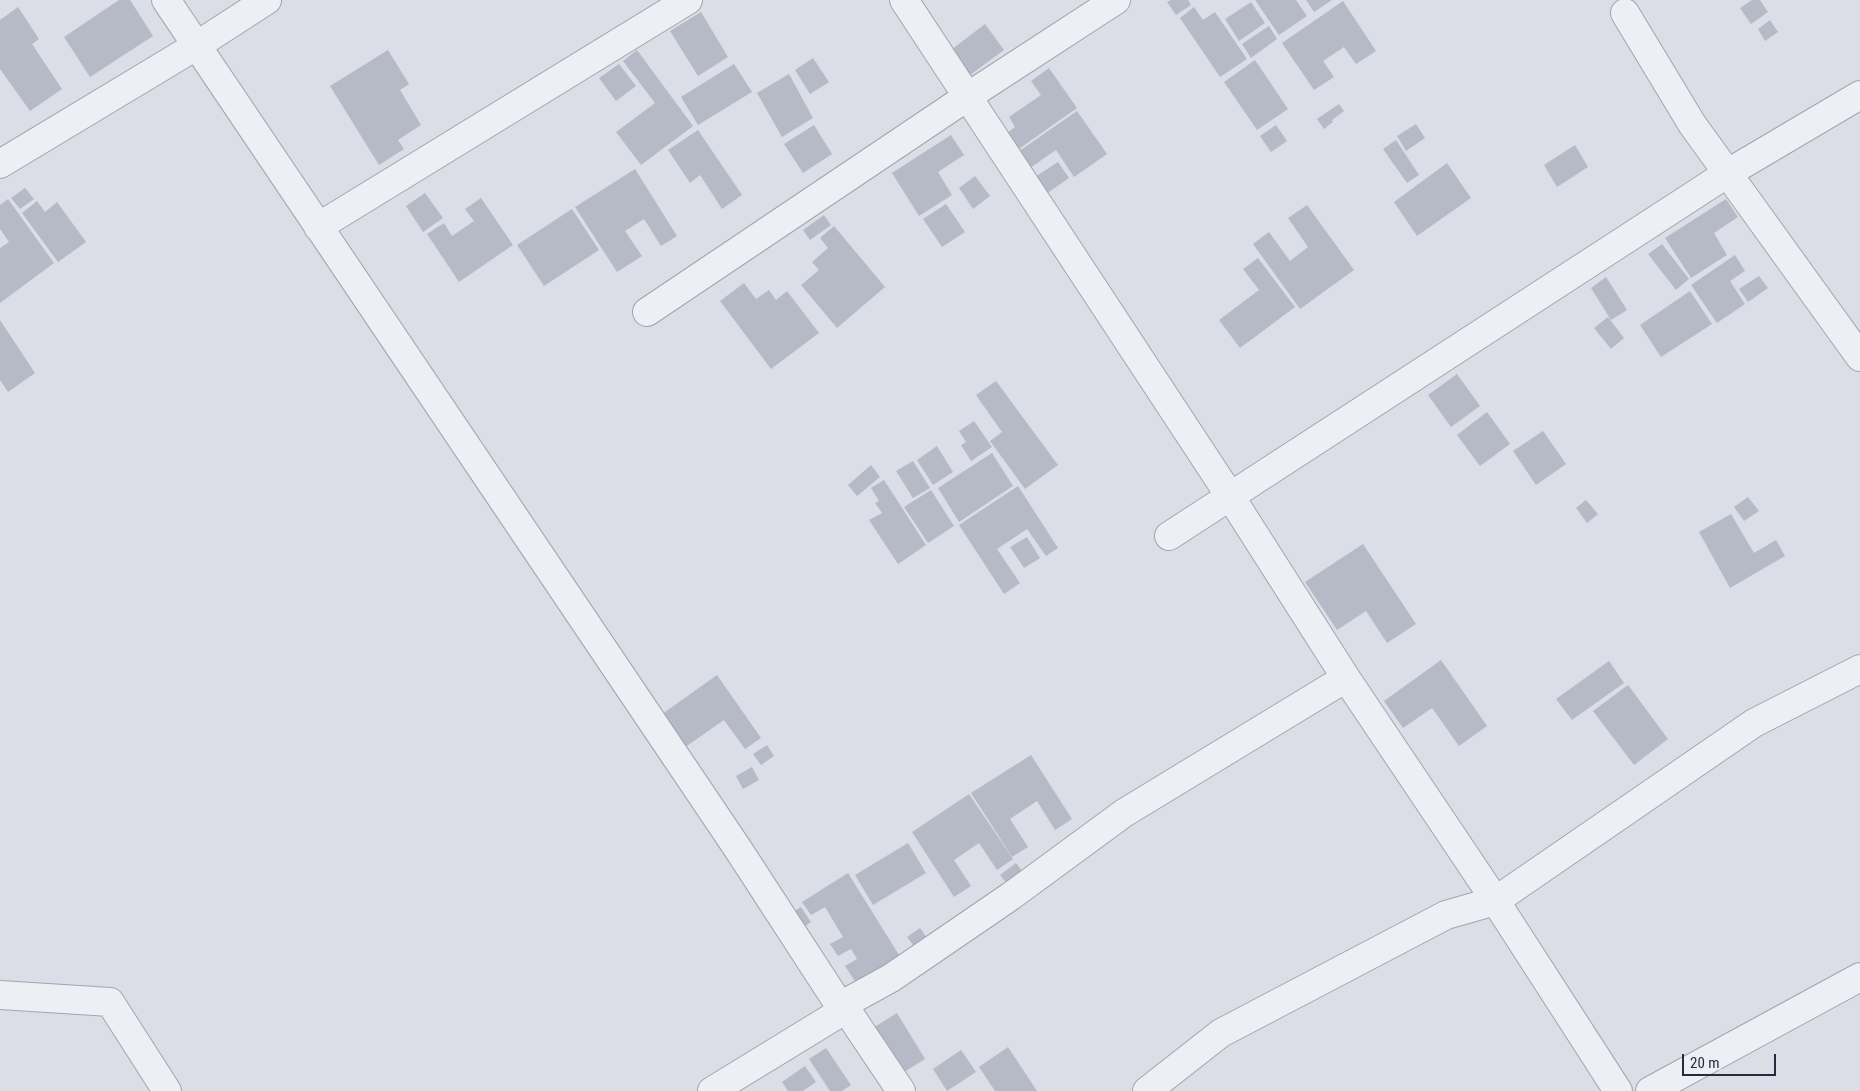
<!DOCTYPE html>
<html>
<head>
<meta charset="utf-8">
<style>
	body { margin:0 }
	#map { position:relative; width:1860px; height:1091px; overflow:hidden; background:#dbdee6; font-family:"Roboto Condensed",sans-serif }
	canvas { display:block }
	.scale { position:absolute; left:1682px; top:1054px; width:94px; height:22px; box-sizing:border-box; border:2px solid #252a3c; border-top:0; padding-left:6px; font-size:15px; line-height:18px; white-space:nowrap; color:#252a3c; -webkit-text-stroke:4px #eaedf4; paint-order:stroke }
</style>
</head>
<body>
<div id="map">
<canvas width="1860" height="1091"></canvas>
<div class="scale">20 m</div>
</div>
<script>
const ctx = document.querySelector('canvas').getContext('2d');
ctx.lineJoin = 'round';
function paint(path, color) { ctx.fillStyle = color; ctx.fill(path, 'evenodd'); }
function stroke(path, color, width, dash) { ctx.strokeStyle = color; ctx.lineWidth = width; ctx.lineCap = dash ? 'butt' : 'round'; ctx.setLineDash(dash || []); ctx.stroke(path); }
paint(new Path2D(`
	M 119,0 L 130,0 L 153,36 L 90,77 L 64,37 Z
	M 1171,0 L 1188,0 L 1191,5 L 1176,15 L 1167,2 Z
	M 1255,0 L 1296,0 L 1307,16 L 1279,35 Z
	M 1306,0 L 1332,0 L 1314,12 Z
	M 1752,0 L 1760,0 L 1768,12 L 1751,24 L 1740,8 Z
	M 1343,1 L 1376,51 L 1356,64 L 1344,47 L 1323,61 L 1334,77 L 1314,90 L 1282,43 Z
	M 1251,2 L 1265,23 L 1239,41 L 1225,19 Z
	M 18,7 L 39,39 L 32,44 L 62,89 L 30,111 L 0,69 L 0,20 Z
	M 1194,7 L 1203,20 L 1215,12 L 1247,59 L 1220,77 L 1180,18 Z
	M 701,12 L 728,57 L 698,76 L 670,31 Z
	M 1770,20 L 1778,32 L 1765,41 L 1758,29 Z
	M 985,24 L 1004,50 L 970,75 L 951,50 Z
	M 1269,26 L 1277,39 L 1251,58 L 1242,44 Z
	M 388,50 L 409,84 L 400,90 L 421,125 L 398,140 L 404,149 L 379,165 L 330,86 Z
	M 637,50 L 693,126 L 641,165 L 616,132 L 655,103 L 623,61 Z
	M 813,58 L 829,82 L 810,94 L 795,70 Z
	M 1255,60 L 1288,109 L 1257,130 L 1224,82 Z
	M 619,64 L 636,86 L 616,101 L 599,78 Z
	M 734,64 L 752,92 L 698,125 L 681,97 Z
	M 1049,68 L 1077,108 L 1016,151 L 1004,135 L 1015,127 L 1009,117 L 1041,95 L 1031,81 Z
	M 789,74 L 813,118 L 782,137 L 757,93 Z
	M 1339,104 L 1344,111 L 1332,120 L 1333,122 L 1324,129 L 1317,119 Z
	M 1077,111 L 1107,154 L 1074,177 L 1056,150 L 1027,170 L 1015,154 Z
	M 1416,124 L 1425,138 L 1406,151 L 1397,136 Z
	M 814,125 L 832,154 L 803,173 L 784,144 Z
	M 1276,125 L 1287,141 L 1271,152 L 1260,136 Z
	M 698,130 L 742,195 L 722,209 L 700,175 L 690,183 L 668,150 Z
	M 951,135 L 964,155 L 938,172 L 952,195 L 919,216 L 892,173 Z
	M 1396,140 L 1419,175 L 1407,183 L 1383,149 Z
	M 1575,145 L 1588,167 L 1557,187 L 1544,165 Z
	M 1058,162 L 1069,178 L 1046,194 L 1035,177 Z
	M 1447,163 L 1471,198 L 1417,236 L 1394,202 Z
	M 635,169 L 677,236 L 661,246 L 644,219 L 625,231 L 642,256 L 617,272 L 575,207 Z
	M 975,176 L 990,196 L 973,209 L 959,188 Z
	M 25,188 L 34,199 L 20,209 L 11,198 Z
	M 425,193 L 443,218 L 423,232 L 406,206 Z
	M 481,198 L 513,245 L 459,282 L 427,234 L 444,223 L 452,236 L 474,221 L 465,209 Z
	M 8,199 L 54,263 L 0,303 L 0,248 L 9,242 L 0,229 L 0,205 Z
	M 1726,199 L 1738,217 L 1714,233 L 1727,255 L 1691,278 L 1665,238 Z
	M 37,201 L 45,212 L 57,202 L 86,242 L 58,262 L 22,213 Z
	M 946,204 L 965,232 L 942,247 L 923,219 Z
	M 1307,205 L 1354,270 L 1300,309 L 1253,244 L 1269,232 L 1290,261 L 1308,247 L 1288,218 Z
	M 572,209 L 599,250 L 544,286 L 517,245 Z
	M 824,215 L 831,225 L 810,240 L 803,230 Z
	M 834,226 L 885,287 L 837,328 L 801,285 L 819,270 L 812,262 L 828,248 L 820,238 Z
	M 1662,244 L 1689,279 L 1676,290 L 1648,254 Z
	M 1735,255 L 1745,271 L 1730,281 L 1745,304 L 1717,323 L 1691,285 Z
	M 1258,258 L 1295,307 L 1240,348 L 1219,320 L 1259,290 L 1243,269 Z
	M 1759,276 L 1768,288 L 1748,302 L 1739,289 Z
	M 1606,277 L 1627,310 L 1611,320 L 1591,288 Z
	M 744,283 L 756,299 L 769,290 L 776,300 L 787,291 L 819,333 L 771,369 L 720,301 Z
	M 1690,291 L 1712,324 L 1661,357 L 1640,325 Z
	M 1608,317 L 1624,338 L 1611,349 L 1594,328 Z
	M 0,320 L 35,373 L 8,392 L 0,380 Z
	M 1457,374 L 1480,406 L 1451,427 L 1428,395 Z
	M 996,381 L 1058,465 L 1025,489 L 990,441 L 1002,432 L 976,395 Z
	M 1487,412 L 1510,444 L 1480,466 L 1457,435 Z
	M 974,421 L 992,447 L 971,461 L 961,445 L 966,442 L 959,431 Z
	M 1543,431 L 1566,464 L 1536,485 L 1513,451 Z
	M 937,446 L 953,472 L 933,485 L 917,460 Z
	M 992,453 L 1013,486 L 959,522 L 938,488 Z
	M 913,461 L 930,488 L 913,498 L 896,471 Z
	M 871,465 L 880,477 L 857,496 L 848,485 Z
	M 884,480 L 926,545 L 898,564 L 869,520 L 882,513 L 875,503 L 879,501 L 871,488 Z
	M 1018,486 L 1058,548 L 1046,556 L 1027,529 L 997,549 L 1020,583 L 1004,594 L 959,525 Z
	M 931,490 L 954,526 L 928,543 L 904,507 Z
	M 1748,497 L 1759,511 L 1744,521 L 1734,507 Z
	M 1586,500 L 1598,514 L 1587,523 L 1576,508 Z
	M 1731,514 L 1754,553 L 1776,540 L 1785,556 L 1730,588 L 1699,532 Z
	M 1027,537 L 1040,558 L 1024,568 L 1010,547 Z
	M 1363,544 L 1416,624 L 1387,643 L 1366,611 L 1337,630 L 1305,582 Z
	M 1441,660 L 1487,726 L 1459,746 L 1432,708 L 1403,728 L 1384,701 Z
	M 1609,661 L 1624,683 L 1572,720 L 1556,699 Z
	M 717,675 L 761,738 L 745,749 L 724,720 L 681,750 L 658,717 Z
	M 1628,685 L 1668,739 L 1634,765 L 1593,711 Z
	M 767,745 L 774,756 L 761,765 L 753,754 Z
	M 1031,755 L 1072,819 L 1055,830 L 1037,801 L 1010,819 L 1028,847 L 1012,857 L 971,793 Z
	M 752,767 L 759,780 L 743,789 L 736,776 Z
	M 969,794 L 1013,859 L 997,870 L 979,843 L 954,860 L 971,886 L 954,897 L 912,832 Z
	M 908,843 L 926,873 L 873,905 L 855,875 Z
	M 1016,863 L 1026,876 L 1010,887 L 1000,875 Z
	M 848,873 L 899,955 L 856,983 L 845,966 L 857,959 L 851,949 L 838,956 L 830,944 L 843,937 L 825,907 L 811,915 L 802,902 Z
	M 801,907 L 811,922 L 799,931 L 788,915 Z
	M 920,928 L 929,941 L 916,949 L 907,937 Z
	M 897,1013 L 925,1059 L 896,1077 L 868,1031 Z
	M 1008,1047 L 1037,1091 L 995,1091 L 979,1067 Z
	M 826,1048 L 851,1085 L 842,1091 L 830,1091 L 809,1059 Z
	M 961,1050 L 976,1072 L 947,1091 L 933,1069 Z
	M 805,1066 L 816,1082 L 803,1091 L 788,1091 L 782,1082 Z`), '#b6b9c6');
const minor = new Path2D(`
	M 166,0 L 738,849 L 840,1006 L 846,1009 L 901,1091
	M 904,0 L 1230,496 L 1346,678 L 1491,894 L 1618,1091
	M 1625,13 L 1692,124 L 1860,357
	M 0,164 L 196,46 L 267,0
	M 318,227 L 688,0
	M 647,312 L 967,97 L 1116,0
	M 1169,536 L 1728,173 L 1860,95
	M 0,995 L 110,1002 L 167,1091
	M 840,1006 L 891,978 L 1011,896 L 1124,813 L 1346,678
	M 712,1091 L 846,1009
	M 1147,1091 L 1221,1033 L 1446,915 L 1495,901 L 1754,723 L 1860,669
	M 1650,1091 L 1860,977`);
stroke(minor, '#a1a4b0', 30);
stroke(minor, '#eeeff4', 28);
</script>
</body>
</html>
